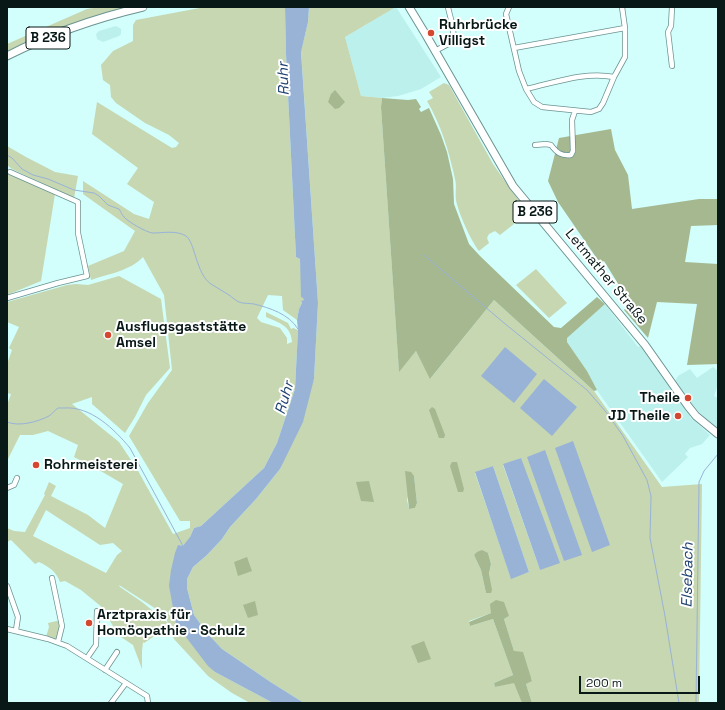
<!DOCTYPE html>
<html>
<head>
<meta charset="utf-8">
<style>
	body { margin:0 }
	#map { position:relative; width:725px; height:710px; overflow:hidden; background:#d2fefb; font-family:"Space Grotesk",sans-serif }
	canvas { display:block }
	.frame { position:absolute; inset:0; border:8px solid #081817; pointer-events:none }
	.scale { position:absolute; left:579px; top:676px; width:121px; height:18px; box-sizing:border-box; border:2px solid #081817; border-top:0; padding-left:5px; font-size:12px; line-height:14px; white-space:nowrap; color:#081817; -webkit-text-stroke:3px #fff; paint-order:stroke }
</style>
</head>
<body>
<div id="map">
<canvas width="725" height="710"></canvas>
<div class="frame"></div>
<div class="scale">200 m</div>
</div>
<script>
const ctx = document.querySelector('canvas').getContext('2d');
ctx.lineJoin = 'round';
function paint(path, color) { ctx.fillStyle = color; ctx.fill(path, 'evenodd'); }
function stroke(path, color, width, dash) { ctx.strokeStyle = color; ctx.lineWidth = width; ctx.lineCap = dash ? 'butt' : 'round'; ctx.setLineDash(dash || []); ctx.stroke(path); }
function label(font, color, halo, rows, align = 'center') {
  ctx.font = font + ' "Space Grotesk",sans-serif'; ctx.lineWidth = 4; ctx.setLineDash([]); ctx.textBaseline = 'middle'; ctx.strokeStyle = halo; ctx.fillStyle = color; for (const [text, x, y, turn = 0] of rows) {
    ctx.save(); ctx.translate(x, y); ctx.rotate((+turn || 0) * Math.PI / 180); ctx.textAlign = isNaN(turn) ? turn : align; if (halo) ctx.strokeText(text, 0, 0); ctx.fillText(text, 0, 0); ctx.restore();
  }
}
paint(new Path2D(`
	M 396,7 L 441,77 L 421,89 L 398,96 L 382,98 L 361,96 L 345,37 Z
	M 116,26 L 121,29 L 121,34 L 119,36 L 103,42 L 97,39 L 96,34 L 99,31 Z
	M 605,304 L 638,347 L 641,345 L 689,414 L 690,417 L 710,435 L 702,444 L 690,448 L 685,454 L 688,457 L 662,482 L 594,386 L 587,371 L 567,342 L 567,337 Z
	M 713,367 L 718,371 L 718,384 L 714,396 L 718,398 L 718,429 L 701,414 L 674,383 L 678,376 L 690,369 L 697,378 Z`), '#bcf0ed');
paint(new Path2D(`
	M 100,7 L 126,7 L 74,23 L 7,51 L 7,44 L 87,9 Z
	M 205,7 L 285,7 L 286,54 L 296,257 L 300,259 L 304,300 L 301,302 L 302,303 L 299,309 L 297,320 L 283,310 L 282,296 L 268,295 L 257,318 L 261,322 L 280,328 L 287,338 L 287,344 L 292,342 C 291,325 279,323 266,317 L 266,312 L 288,323 L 291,329 L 293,328 L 298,330 L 295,389 L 277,443 L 264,468 L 201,526 L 194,528 L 190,537 L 176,624 L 215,672 L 273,703 L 250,703 L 232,693 L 208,676 L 174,639 L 168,624 L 159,633 L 144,643 L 143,642 L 142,651 L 142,669 L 133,645 L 121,637 L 114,628 L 103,608 L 81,590 L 65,581 L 60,582 C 56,571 49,567 39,562 L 35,564 L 11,540 L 7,542 L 7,528 L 14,531 L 25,532 L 45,495 L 44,494 L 49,482 L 56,486 L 51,496 L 88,515 L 105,528 L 123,484 L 99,470 L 74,457 L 78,445 L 48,431 L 33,435 L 20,435 L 7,461 L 7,405 L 11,394 L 7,393 L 7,364 L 12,350 L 9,348 L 19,327 L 7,322 L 7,302 L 67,285 L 76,284 L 88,285 L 119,276 L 161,299 L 170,368 L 146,395 L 135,417 L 125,433 L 92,404 L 92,397 L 72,404 L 119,442 L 137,469 L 173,534 L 190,528 L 190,521 L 180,521 L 129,436 L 148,403 L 172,370 L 164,295 L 143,257 C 130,271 108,274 91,280 L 88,266 L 124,251 L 135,231 L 83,194 L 83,181 L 134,214 L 149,219 L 154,202 L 127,184 L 138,168 L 92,134 L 97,102 L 172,148 L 176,147 L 179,143 L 169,135 L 145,123 L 116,103 L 111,97 L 110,85 L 103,80 L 101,65 L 113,51 L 133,41 L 133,25 L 136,20 ZM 46,510 L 100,545 L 113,543 L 122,551 L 117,555 L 106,573 L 33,536 ZM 119,585 L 164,614 L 168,623 L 142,602 L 120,587 Z
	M 309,7 L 396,7 L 345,37 L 361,96 L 382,98 L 381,107 L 399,371 L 416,351 L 431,378 L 494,300 L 594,391 L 662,487 L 702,484 L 699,703 L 532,703 L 526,684 L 532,680 L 514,651 L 504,619 L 509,616 L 491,613 L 469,621 L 470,626 L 493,619 L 513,675 L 494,683 L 495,687 L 515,682 L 522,703 L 304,703 L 272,683 L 222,649 L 207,633 L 194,615 L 187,588 L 187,579 L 193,567 L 207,555 L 222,539 L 230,527 L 256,499 L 280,469 L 314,379 L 318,303 L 301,51 L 308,22 ZM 521,458 L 540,570 L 503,465 ZM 493,466 L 529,572 L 511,578 L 475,473 ZM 414,476 L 417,503 L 415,508 L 409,509 L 407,500 ZM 488,553 L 491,564 L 486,593 L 481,570 L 474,555 Z
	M 444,83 L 449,85 L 493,164 L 511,190 L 527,211 L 523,215 L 524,216 L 500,235 L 495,231 L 489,234 L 487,238 L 489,243 L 479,251 C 471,241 458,212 456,200 C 455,193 457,186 455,179 C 449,151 441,125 427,101 L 433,98 L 429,92 Z
	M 7,146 L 26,157 L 55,172 L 78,176 L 74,198 L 12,169 L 7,165 Z
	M 7,171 L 10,174 L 55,194 L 41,281 L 7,295 Z
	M 536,269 L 567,303 L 549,318 L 516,285 Z
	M 61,620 L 59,641 L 46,637 L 49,627 L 48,623 Z`), '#c6d7b2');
paint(new Path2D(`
	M 335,90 L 345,102 L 339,108 L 335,109 L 328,102 L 331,94 Z
	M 382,98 L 408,100 L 416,99 L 421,107 L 419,109 L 421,112 L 429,108 L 441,135 L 447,152 L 453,179 L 454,204 L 469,244 L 480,256 L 554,327 L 561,328 L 597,297 L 605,304 L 567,338 L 567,342 L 587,371 L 597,390 L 594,391 L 494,300 L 430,379 L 416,351 L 399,372 L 381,107 Z
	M 611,129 L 615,150 L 628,175 L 632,209 L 699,199 L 718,199 L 718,225 L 691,226 L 685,262 L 718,264 L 718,364 L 687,365 L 697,304 L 657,302 L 648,338 L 624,310 L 630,303 L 604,261 L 600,263 L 558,202 L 548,181 L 559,138 Z
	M 432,407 L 435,409 L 445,435 L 444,438 L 439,438 L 429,410 Z
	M 452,462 L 457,462 L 464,489 L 463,492 L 458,492 L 450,466 Z
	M 405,471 L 411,472 L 414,476 L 417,503 L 415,508 L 409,509 Z
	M 369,481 L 374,502 L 361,501 L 356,482 Z
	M 482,550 L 488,553 L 491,564 L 489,574 L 492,590 L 491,593 L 486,593 L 481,570 L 474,555 L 477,552 Z
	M 247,557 L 252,571 L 238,576 L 234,562 Z
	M 496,600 L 504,602 L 509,616 L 504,619 L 514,651 L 523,652 L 532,681 L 526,684 L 532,703 L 522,703 L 514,683 L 495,687 L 494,683 L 513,675 L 493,619 L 470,626 L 469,622 L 491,613 L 490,604 Z
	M 255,601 L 258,615 L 248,618 L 243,605 Z
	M 424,641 L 431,659 L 418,663 L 411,646 Z`), '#a6b890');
paint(new Path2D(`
	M 285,7 L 309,7 L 308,22 L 301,52 L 318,303 L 314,379 L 303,422 L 280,469 L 256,499 L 230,527 L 222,539 L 207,555 L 193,567 L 187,579 L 187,588 L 194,615 L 207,633 L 222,649 L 272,683 L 304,703 L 273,703 L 215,672 L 208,666 L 176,624 L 169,586 L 171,570 L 175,553 L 178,545 L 183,546 L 190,537 L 194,528 L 201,526 L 264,468 L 277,443 L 295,389 L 298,330 L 297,320 L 299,309 L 302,303 L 301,301 L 304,300 L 303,298 L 301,297 L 300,259 L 296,257 L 286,54 Z
	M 505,347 L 537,374 L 514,403 L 481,376 Z
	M 544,379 L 577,407 L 552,436 L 520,408 Z
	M 573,441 L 610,545 L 592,552 L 555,448 Z
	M 545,450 L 582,555 L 564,561 L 527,457 Z
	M 521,458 L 560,563 L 540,570 L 503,464 Z
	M 493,466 L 529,572 L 511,579 L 475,472 Z`), '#99b3d7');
stroke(new Path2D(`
	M 7,155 L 12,158 L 22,169 L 33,175 L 48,179 L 74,190 L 94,193 L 99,196 L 108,205 L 119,209 C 121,212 122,215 124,217 C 127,221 147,233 153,233 C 164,233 176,230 186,236 C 195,242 196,274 211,284 C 217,288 223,291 229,295 C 232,297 236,301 239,302 C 244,304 249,303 254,304 C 270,308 289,314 298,329
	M 424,255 L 504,323 L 587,390 L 606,412 L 623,436 L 647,480 L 651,496 L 650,538 L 665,616 L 679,703
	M 7,422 C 19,427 37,422 49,416 C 52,414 55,410 58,408 C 60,408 62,408 64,408 C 91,406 114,429 130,448 L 183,546
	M 696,703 L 699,482 L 704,471 L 718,454`), '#99b3d7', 1);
const minor = new Path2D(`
	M 509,7 L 506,14 L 519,71 L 526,89 L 534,102 L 542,107 L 591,112 L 599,109 L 603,103 L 614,77 L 625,57 L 625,28 L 622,7
	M 672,7 L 671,26 L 668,32 L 672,66
	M 514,48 L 625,28
	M 435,51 L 452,42 C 456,31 450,18 448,7
	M 526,89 C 554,83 585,71 614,77
	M 535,145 L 546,144 L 551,145 C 557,153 561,156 571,155 L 573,151 L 572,120 L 575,111
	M 7,298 L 58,283 L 87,276 L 78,233 L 78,202 L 10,172
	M 7,488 L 14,485 L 17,478
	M 52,578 L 62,626 L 58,642
	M 7,586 L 18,617 L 16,630
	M 7,629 L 48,639 L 67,646 L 147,696 L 148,703
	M 87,658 L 96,645 L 97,611
	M 105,670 L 117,652
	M 111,703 L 126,683`);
const primary = new Path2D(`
	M 409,7 L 426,35 L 513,186 L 645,345 L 688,406 L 696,416 L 718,434
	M 7,56 C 50,34 96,18 143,7`);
stroke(minor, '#6b9391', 6);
stroke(primary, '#6b9391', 9);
stroke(minor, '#fff', 4.5);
stroke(primary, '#fff', 7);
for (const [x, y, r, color] of [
	[431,33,4,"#d3482f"],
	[108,335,4,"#d3482f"],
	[688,398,4,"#d3482f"],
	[678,416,4,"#d3482f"],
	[36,465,4,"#d3482f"],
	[89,623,4,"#d3482f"]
]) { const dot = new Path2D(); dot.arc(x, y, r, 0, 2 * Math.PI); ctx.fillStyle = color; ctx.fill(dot); stroke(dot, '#fff', 1.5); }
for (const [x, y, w] of [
	[48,38,44],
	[535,212,44]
]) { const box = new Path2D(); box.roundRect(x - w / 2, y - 11, w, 22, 3); ctx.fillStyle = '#fff'; ctx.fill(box); stroke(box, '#081817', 1); }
label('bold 13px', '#081817', null, [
	["B 236",48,38],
	["B 236",535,212]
]);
label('bold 14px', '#081817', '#fff', [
	["Ruhrbrücke",439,25],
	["Villigst",439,41],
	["Ausflugsgaststätte",116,327],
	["Amsel",116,343],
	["Theile",680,398,"right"],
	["JD Theile",670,416,"right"],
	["Rohrmeisterei",44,465],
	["Arztpraxis für",97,615],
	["Homöopathie - Schulz",97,631]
], 'left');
label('14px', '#081817', '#fff', [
	["Letmather Straße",606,277,50]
]);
label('italic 15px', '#1f4270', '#fff', [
	["Ruhr",284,79,-92],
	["Ruhr",285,398,-74],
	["Elsebach",688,575,-89]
]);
</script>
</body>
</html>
